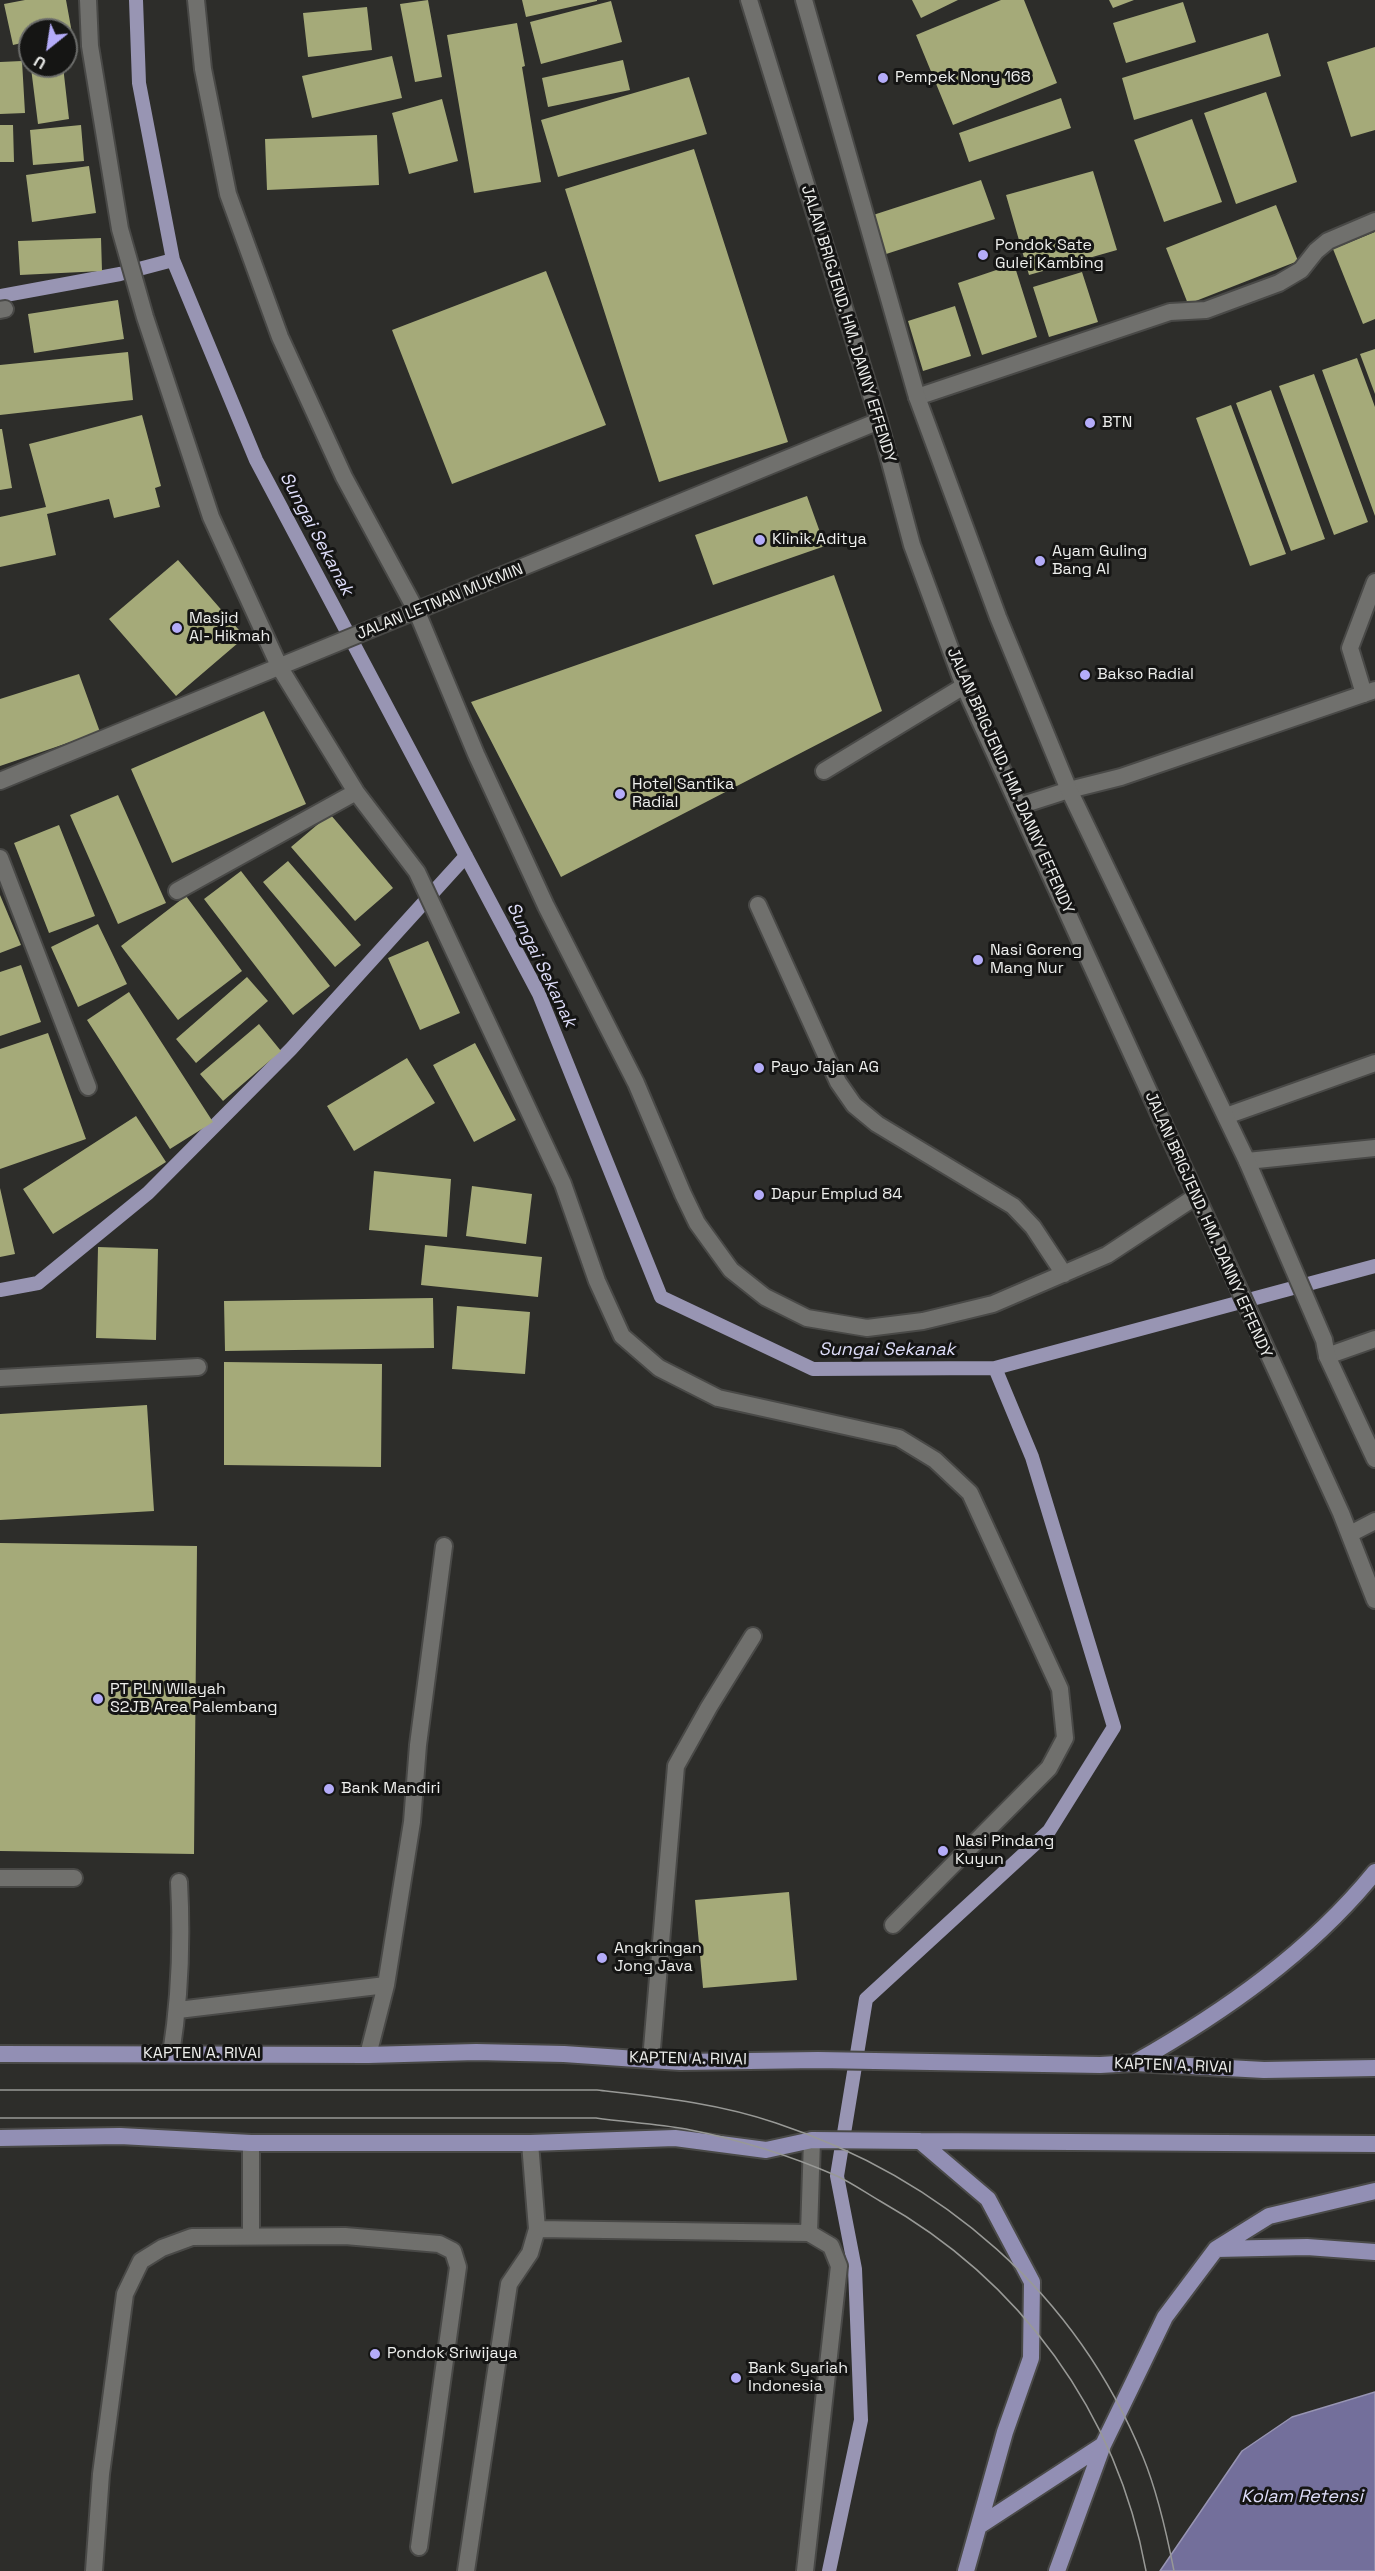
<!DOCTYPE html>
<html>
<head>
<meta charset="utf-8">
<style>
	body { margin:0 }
	#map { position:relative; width:1375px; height:2571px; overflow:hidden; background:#2d2d2a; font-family:"Space Grotesk",sans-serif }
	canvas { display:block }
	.north { position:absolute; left:18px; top:18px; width:60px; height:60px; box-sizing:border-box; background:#151514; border:2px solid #6b6c6a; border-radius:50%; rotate:210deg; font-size:16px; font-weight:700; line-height:24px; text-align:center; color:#edeeec }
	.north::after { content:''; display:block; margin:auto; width:21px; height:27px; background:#b4acf9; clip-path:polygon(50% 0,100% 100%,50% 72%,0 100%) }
</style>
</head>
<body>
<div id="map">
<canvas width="1375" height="2571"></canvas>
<div class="north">U</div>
</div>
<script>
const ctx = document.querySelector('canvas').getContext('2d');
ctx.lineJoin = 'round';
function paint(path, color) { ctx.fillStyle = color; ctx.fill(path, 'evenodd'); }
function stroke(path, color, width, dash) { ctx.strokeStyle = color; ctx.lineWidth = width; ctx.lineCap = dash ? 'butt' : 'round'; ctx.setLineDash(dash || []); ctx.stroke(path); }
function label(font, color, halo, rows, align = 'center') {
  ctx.font = font + ' "Space Grotesk",sans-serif'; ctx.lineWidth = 6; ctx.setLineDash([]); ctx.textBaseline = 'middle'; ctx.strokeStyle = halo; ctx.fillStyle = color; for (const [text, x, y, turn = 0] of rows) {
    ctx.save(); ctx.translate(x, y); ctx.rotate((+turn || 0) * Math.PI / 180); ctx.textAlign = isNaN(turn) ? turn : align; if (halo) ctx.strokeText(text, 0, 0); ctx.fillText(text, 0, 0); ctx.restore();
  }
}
const water = new Path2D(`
	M 1375,2392 L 1375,2571 L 1160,2571 L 1242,2451 L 1292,2417 Z`);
paint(water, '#736f9b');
stroke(water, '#9895b3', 1.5);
stroke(new Path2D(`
	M 136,0 L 139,83 L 173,260 L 256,460 L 539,994 L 661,1297 L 813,1369 L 995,1368 L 1375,1266
	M 0,296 L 120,274 L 173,260
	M 0,1290 L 38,1283 L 148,1193 L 291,1049 L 466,856
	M 829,2571 L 861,2420 L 855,2269 L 837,2176 L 866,1999 L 1049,1831 L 1114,1727 L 1032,1457 L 995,1368`), '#9895b3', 14);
paint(new Path2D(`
	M 25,0 L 66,0 L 72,33 L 66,34 L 66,30 L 30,30 L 30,41 L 13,45 L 4,4 Z
	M 428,0 L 442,77 L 415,82 L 400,4 Z
	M 522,0 L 597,0 L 597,1 L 526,17 Z
	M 912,0 L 958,0 L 921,18 Z
	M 1001,0 L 1024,0 L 1057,83 L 953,125 L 916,35 Z
	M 1109,0 L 1134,0 L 1113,8 Z
	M 611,1 L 622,42 L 541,64 L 530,22 Z
	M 1183,2 L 1196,42 L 1126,63 L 1113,23 Z
	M 367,7 L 372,50 L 308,57 L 303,13 Z
	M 517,23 L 525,66 L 522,67 L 541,182 L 474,193 L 447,35 Z
	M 1268,33 L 1281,76 L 1134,120 L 1122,78 Z
	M 1375,47 L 1375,130 L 1351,137 L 1327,62 Z
	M 392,56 L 402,98 L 312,118 L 302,76 Z
	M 623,60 L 630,90 L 548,107 L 542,78 Z
	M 22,61 L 25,113 L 0,114 L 0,62 Z
	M 44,66 L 63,66 L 69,119 L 38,124 L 31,68 Z
	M 689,77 L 707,134 L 558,177 L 541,120 Z
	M 1266,92 L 1297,182 L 1236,204 L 1204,113 Z
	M 1061,98 L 1071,128 L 969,162 L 959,133 Z
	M 442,99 L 458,161 L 409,174 L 392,113 Z
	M 1192,119 L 1222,202 L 1164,222 L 1134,140 Z
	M 0,125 L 13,125 L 14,162 L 0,162 Z
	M 81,125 L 84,161 L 33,165 L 30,130 Z
	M 377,135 L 379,185 L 267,190 L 265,139 Z
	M 694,149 L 788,442 L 659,482 L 565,189 Z
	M 89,166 L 96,213 L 32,222 L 26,175 Z
	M 1093,171 L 1117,250 L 1029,275 L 1006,195 Z
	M 981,180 L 995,219 L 883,255 L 870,216 Z
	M 1276,205 L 1298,261 L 1188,304 L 1166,248 Z
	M 1375,232 L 1375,319 L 1363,324 L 1333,249 Z
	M 101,238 L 102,271 L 20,275 L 18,241 Z
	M 1014,264 L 1037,337 L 982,355 L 958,283 Z
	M 546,271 L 606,425 L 452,484 L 392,330 Z
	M 1082,272 L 1098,322 L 1049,337 L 1033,287 Z
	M 118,300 L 124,339 L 34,353 L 28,314 Z
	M 955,306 L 971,356 L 923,371 L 908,321 Z
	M 1375,349 L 1375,394 L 1360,354 Z
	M 128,352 L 133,400 L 0,415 L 0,365 Z
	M 1357,358 L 1375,407 L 1375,516 L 1322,370 Z
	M 1314,374 L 1368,522 L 1334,535 L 1279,386 Z
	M 1271,390 L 1325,539 L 1291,551 L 1236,403 Z
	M 1231,405 L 1286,554 L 1250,566 L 1196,418 Z
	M 142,415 L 161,486 L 155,488 L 160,507 L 114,518 L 109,499 L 47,514 L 56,555 L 0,567 L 0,517 L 46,507 L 29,444 Z
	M 0,429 L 2,429 L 12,488 L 0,490 Z
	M 807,496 L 825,546 L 713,585 L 695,535 Z
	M 178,560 L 245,637 L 176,696 L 109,619 Z
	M 834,575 L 882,711 L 561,877 L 471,702 Z
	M 79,674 L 100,732 L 0,766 L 0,699 Z
	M 264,711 L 306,804 L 172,863 L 131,769 Z
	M 118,795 L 166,903 L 118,924 L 70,815 Z
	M 330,814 L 393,888 L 355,921 L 291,847 Z
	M 59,825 L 95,916 L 49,933 L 14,843 Z
	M 288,861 L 361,945 L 335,967 L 263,882 Z
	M 241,871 L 330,986 L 293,1015 L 204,899 Z
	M 0,895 L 21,945 L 0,953 Z
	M 186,896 L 242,971 L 178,1020 L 121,946 Z
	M 98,924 L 127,984 L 78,1007 L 51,947 Z
	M 428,941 L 460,1013 L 420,1030 L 388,958 Z
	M 21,965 L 41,1022 L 0,1036 L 0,972 Z
	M 247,977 L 268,1001 L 196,1063 L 176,1039 Z
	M 129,992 L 213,1122 L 170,1149 L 87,1020 Z
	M 259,1024 L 281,1051 L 223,1101 L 200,1074 Z
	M 48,1033 L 86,1139 L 0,1169 L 0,1049 Z
	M 475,1043 L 516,1120 L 474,1142 L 433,1065 Z
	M 407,1058 L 435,1103 L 354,1151 L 327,1106 Z
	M 136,1116 L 166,1162 L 53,1234 L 23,1189 Z
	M 374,1171 L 451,1179 L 447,1237 L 369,1230 Z
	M 472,1186 L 532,1194 L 526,1244 L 466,1236 Z
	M 0,1188 L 15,1254 L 0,1257 Z
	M 425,1245 L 542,1257 L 538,1297 L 421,1285 Z
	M 98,1247 L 158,1249 L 156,1340 L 96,1338 Z
	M 433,1298 L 434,1348 L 225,1351 L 224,1301 Z
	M 457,1306 L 530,1312 L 525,1374 L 452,1369 Z
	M 224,1362 L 382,1364 L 381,1467 L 224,1465 Z
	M 147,1405 L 154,1511 L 0,1520 L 0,1414 Z
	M 0,1543 L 197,1546 L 194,1854 L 0,1851 Z
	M 789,1892 L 797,1980 L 703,1988 L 695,1900 Z`), '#a5aa79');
const service = new Path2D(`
	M 1364,694 L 1350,648 L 1375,582
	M 1019,806 L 1069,790 L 1121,777 L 1375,690
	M 1226,1116 L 1375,1063
	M 0,1378 L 198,1367
	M 0,1878 L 74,1878
	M 386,1985 L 412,1822 L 418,1745 L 444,1546
	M 178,2010 L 386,1985 L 368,2055
	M 171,2054 C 180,1998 182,1939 179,1882
	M 537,2229 L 809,2233 L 831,2246 L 839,2266 L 805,2571
	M 809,2233 L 812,2140
	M 251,2236 L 251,2143
	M 94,2571 L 101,2474 L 125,2294 L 141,2261 L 162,2248 L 192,2237 L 345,2236 L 439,2244 L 453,2251 L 458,2267 L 419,2547
	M 466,2571 L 509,2284 L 530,2253 L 537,2229 L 530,2143`);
const minor = new Path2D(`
	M 88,0 L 90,46 L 120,229 L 145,317 L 211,517 L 280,668 L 356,792 L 417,872 L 563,1184 L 597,1281 L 622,1336 L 659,1368 L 718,1398 L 899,1438 L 935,1460 L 970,1493 L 1060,1689 L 1065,1738 L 1049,1768 L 893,1925
	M 196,0 L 203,69 L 228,194 L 280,337 L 344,477 L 417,612 L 476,754 L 546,906 L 636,1083 L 683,1194 L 697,1223 L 731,1270 L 765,1297 L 807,1318 L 867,1328 L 923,1321 L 993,1304 L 1107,1255 L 1195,1197
	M 0,310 L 5,309
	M 917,397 L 1170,312 L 1206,310 L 1279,283 L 1301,270 L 1316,251 L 1328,241 L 1375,221
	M 824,771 L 964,686
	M 0,781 L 879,421
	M 0,858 L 88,1087
	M 177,891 L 356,792
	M 758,905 L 838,1082 L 854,1105 L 877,1124 L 1013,1206 L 1033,1227 L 1064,1274
	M 1247,1161 L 1375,1148
	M 1327,1356 L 1375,1339
	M 651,2060 L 676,1766 L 709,1707 L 753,1636`);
const tertiary = new Path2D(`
	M 749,0 L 879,421 L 912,545 L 964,686 L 1341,1513 L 1375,1600
	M 804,0 L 917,397 L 998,617 L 1069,790 L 1247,1161 L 1324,1340 L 1327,1356 L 1375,1459
	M 1350,1534 L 1375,1521`);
const primary = new Path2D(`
	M 0,2054 L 368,2055 L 476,2052 L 564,2054 L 680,2062 L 818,2060 L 1100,2065 L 1135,2063 L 1264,2070 L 1375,2068
	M 1136,2062 C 1224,2012 1310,1952 1375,1872
	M 0,2138 L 120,2136 L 251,2143 L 530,2143 L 675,2138 L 766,2150 L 812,2140 L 920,2141 L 988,2199 L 1032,2282 L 1031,2358 L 1005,2432 L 966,2571
	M 920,2141 L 1375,2144
	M 1216,2249 L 1307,2247 L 1375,2252
	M 979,2526 L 1103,2445
	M 1057,2571 L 1103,2445 L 1165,2317 L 1216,2249 L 1269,2216 L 1375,2191`);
stroke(service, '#494947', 20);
stroke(minor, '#494947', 20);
stroke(tertiary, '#494947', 20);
stroke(primary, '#494947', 20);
stroke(service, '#70706d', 16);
stroke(minor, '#70706d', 16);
stroke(tertiary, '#70706d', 16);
stroke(primary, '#928fb4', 16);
stroke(new Path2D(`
	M 0,2090 L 597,2090 C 657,2097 718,2103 776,2123 C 942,2178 1076,2293 1143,2457 C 1157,2491 1167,2535 1174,2571
	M 0,2118 L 596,2118 C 625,2122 656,2124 686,2129 C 736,2139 789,2155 837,2176 C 852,2183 866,2193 880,2201 C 1020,2280 1117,2412 1146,2571`), '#989996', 1.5);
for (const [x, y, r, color] of [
	[883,78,6,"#b4acf9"],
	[983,255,6,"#b4acf9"],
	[1090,423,6,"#b4acf9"],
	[760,540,6,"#b4acf9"],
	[1040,561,6,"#b4acf9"],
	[177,628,6,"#b4acf9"],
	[1085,675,6,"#b4acf9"],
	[620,794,6,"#b4acf9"],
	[978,960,6,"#b4acf9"],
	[759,1068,6,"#b4acf9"],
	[759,1195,6,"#b4acf9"],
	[98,1699,6,"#b4acf9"],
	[329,1789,6,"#b4acf9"],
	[943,1851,6,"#b4acf9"],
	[602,1958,6,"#b4acf9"],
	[375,2354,6,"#b4acf9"],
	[736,2378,6,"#b4acf9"]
]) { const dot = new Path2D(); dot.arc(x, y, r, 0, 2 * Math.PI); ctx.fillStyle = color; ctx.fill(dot); stroke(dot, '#151514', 2); }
label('16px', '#edeeec', '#151514', [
	["Pempek Nony 168",895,78],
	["Pondok Sate",995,246],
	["Gulei Kambing",995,264],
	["BTN",1102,423],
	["Klinik Aditya",772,540],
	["Ayam Guling",1052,552],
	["Bang Al",1052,570],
	["Masjid",189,619],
	["Al- Hikmah",189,637],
	["Bakso Radial",1097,675],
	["Hotel Santika",632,785],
	["Radial",632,803],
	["Nasi Goreng",990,951],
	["Mang Nur",990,969],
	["Payo Jajan AG",771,1068],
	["Dapur Emplud 84",771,1195],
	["PT PLN WIlayah",110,1690],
	["S2JB Area Palembang",110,1708],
	["Bank Mandiri",341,1789],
	["Nasi Pindang",955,1842],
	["Kuyun",955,1860],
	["Angkringan",614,1949],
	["Jong Java",614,1967],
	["Pondok Sriwijaya",387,2354],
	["Bank Syariah",748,2369],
	["Indonesia",748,2387]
], 'left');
label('16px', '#edeeec', '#151514', [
	["JALAN BRIGJEND. HM. DANNY EFFENDY",848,324,73],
	["JALAN LETNAN MUKMIN",440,602,-22],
	["JALAN BRIGJEND. HM. DANNY EFFENDY",1010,781,66],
	["JALAN BRIGJEND. HM. DANNY EFFENDY",1208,1225,66],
	["KAPTEN A. RIVAI",202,2054],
	["KAPTEN A. RIVAI",688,2059,1],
	["KAPTEN A. RIVAI",1173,2066,2]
]);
label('italic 18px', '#deddf9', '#151514', [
	["Sungai Sekanak",316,534,62],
	["Sungai Sekanak",541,965,64],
	["Sungai Sekanak",887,1350],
	["Kolam Retensi",1302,2497]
]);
</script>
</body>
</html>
